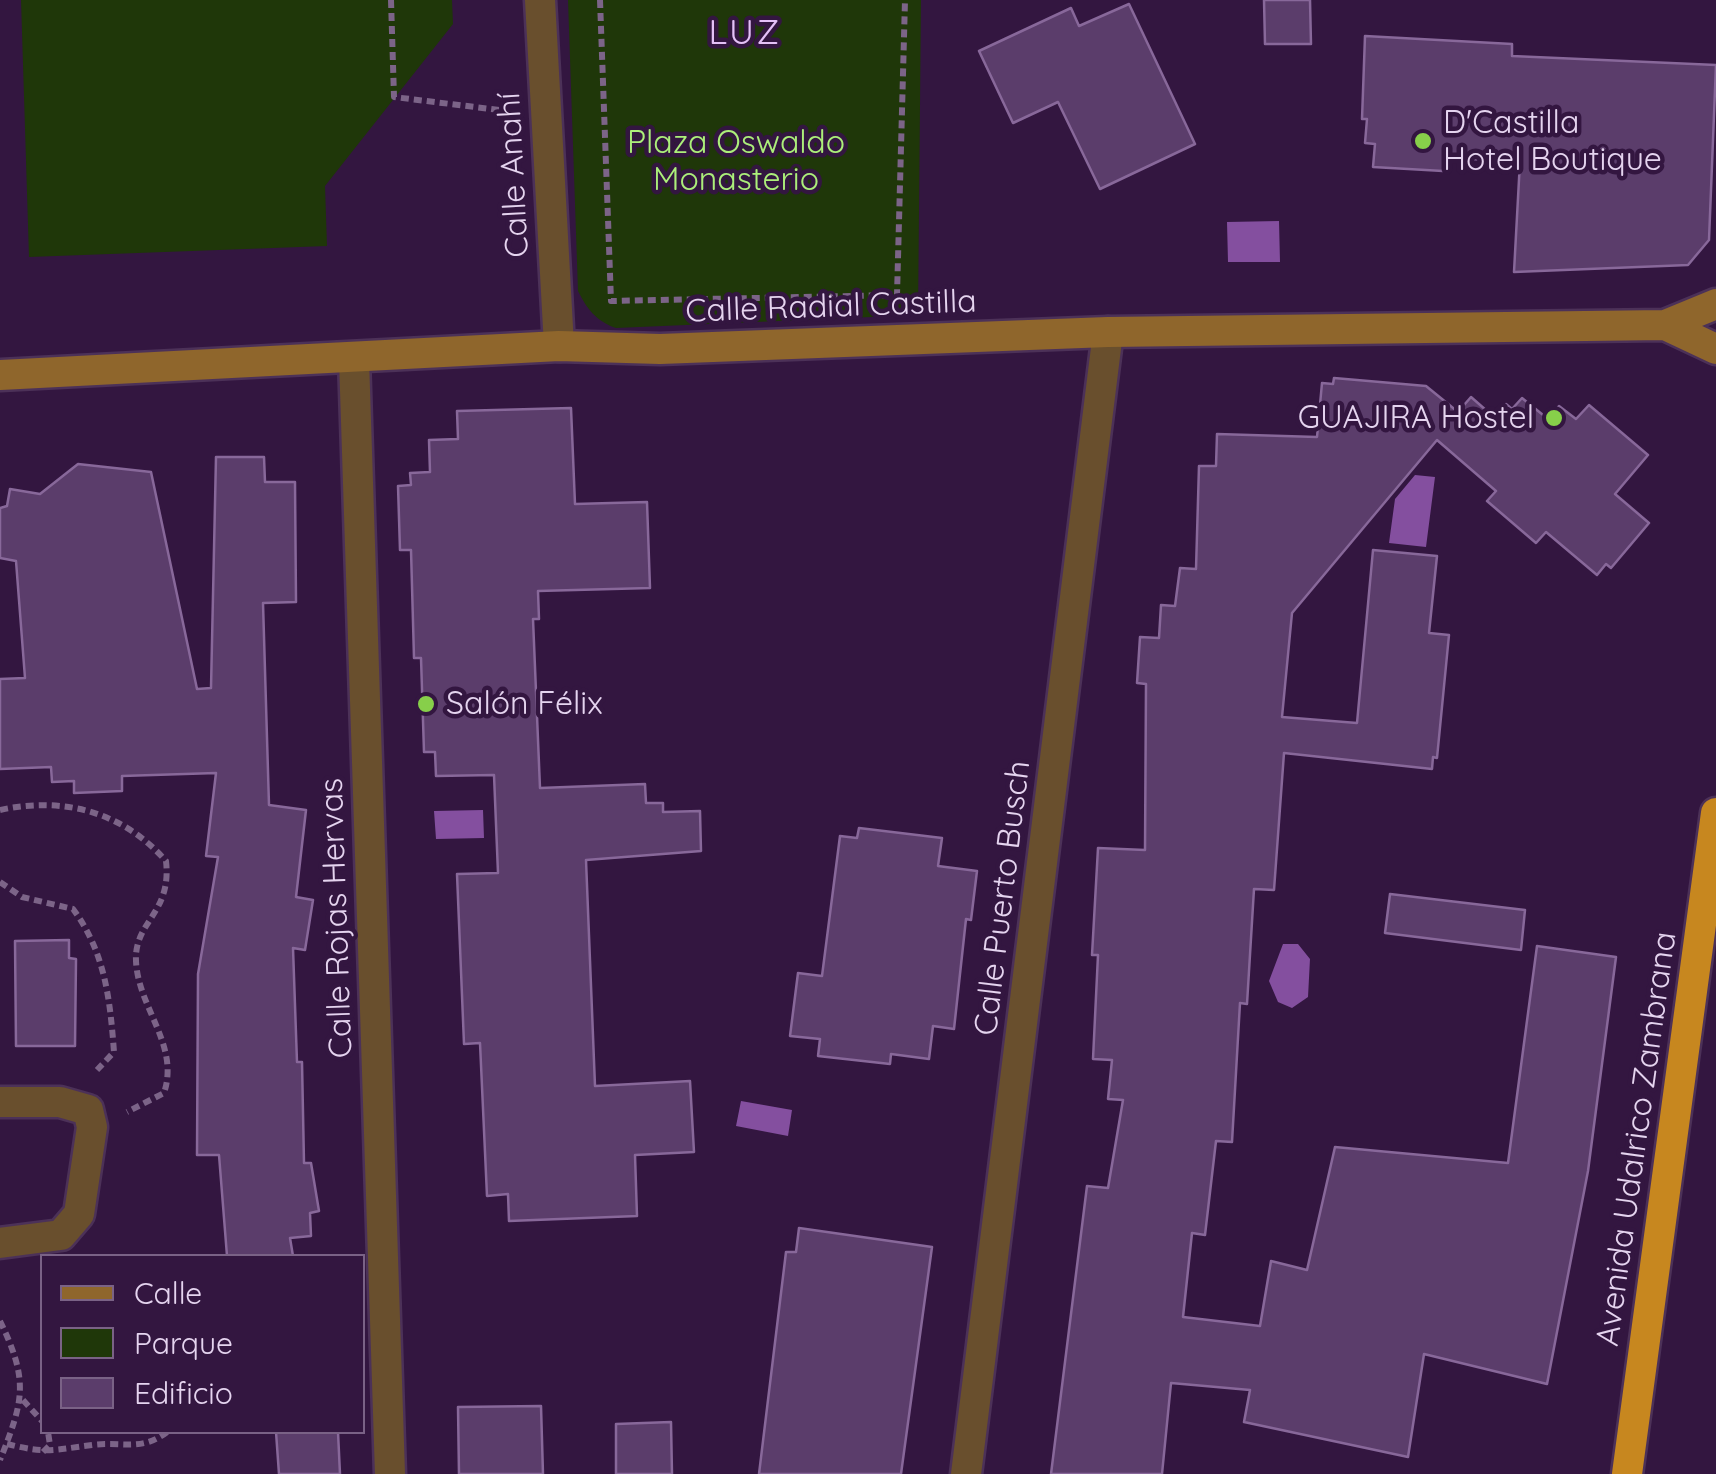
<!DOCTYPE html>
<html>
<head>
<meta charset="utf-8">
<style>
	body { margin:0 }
	#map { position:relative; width:1716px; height:1474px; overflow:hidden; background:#331640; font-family:Quicksand,sans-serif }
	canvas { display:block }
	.legend { position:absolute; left:40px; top:1254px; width:325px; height:180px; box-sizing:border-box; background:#331640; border:2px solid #7a6286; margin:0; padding:12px 18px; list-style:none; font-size:30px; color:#e5d4ef }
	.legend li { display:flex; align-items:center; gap:20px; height:50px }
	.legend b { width:50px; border:2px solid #7a6286 }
</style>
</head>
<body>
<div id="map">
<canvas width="1716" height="1474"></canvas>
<ul class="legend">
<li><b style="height:12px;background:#8f662c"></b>Calle</li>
<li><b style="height:28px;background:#1f3709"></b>Parque</li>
<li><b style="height:28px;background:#5b3d6b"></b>Edificio</li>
</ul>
</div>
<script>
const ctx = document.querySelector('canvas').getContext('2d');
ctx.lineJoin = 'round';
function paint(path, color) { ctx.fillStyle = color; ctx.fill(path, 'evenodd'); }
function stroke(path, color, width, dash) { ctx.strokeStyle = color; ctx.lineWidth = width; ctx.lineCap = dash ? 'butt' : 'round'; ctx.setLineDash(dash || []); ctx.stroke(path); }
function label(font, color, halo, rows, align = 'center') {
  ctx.font = font + ' Quicksand,sans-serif'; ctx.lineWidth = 9; ctx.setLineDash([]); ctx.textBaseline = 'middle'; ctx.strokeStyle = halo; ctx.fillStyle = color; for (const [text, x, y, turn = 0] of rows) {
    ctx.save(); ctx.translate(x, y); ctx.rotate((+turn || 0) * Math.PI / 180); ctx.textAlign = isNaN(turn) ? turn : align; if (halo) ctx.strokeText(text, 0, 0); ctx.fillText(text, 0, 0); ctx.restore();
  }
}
paint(new Path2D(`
	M 21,0 L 452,0 L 453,24 L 325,186 L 327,246 L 29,257 Z
	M 568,0 L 921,0 L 918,315 L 616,328 C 596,321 587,309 578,291 Z`), '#1f3709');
paint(new Path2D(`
	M 1279,221 L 1280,262 L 1228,262 L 1227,222 Z
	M 1415,475 L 1435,477 L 1426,547 L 1389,543 L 1395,499 Z
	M 483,810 L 484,838 L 436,839 L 434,811 Z
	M 1283,944 L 1298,944 L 1310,959 L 1308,997 L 1292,1008 L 1278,1002 L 1269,981 Z
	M 741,1101 L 792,1110 L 788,1136 L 736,1126 Z`), '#844f9f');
const building = new Path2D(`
	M 1264,0 L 1310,0 L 1311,44 L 1265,44 Z
	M 1129,4 L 1195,144 L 1100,189 L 1058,102 L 1013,123 L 979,51 L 1071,8 L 1079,26 Z
	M 1365,36 L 1512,44 L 1512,56 L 1716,65 L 1709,240 L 1688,265 L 1514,272 L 1520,161 L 1444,158 L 1443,171 L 1373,167 L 1375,144 L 1365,143 L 1367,119 L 1362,119 Z
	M 1334,378 L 1426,386 L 1458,412 L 1471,397 L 1495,418 L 1506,404 L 1512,409 L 1522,398 L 1548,419 L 1559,406 L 1576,419 L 1589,405 L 1648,455 L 1615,494 L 1649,523 L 1611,568 L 1606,564 L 1597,575 L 1546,532 L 1536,543 L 1487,501 L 1496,491 L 1437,440 L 1292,613 L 1282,717 L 1357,723 L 1373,550 L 1437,556 L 1429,633 L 1449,635 L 1437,758 L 1433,757 L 1432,769 L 1284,753 L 1274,890 L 1254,889 L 1247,1004 L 1240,1003 L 1232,1142 L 1216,1141 L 1205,1235 L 1192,1233 L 1183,1317 L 1260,1326 L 1271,1261 L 1307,1270 L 1335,1147 L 1508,1163 L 1537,946 L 1616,957 L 1588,1171 L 1547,1384 L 1424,1354 L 1408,1457 L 1244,1422 L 1250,1390 L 1171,1383 L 1162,1474 L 1051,1474 L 1087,1186 L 1108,1188 L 1123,1100 L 1108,1099 L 1112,1060 L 1093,1059 L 1098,955 L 1092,955 L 1098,848 L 1145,850 L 1146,684 L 1137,683 L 1140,637 L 1159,638 L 1161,605 L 1175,606 L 1180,568 L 1196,569 L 1199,466 L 1216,466 L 1217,434 L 1317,437 L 1322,383 L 1333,384 Z
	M 571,408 L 575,504 L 647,502 L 650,588 L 538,591 L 539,619 L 533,619 L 540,788 L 645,784 L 646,803 L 663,803 L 663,812 L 700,811 L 701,851 L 586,860 L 595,1086 L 690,1081 L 694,1152 L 635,1155 L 637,1216 L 509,1221 L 508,1194 L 487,1196 L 480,1043 L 464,1044 L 457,874 L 498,873 L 494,775 L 436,776 L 435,752 L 424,752 L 421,658 L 414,658 L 411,550 L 400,550 L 398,486 L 411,485 L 410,473 L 430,472 L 429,440 L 458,439 L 457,411 Z
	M 216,457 L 264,457 L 265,482 L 295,482 L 296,602 L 263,603 L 269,805 L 306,810 L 296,897 L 313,900 L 305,950 L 293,948 L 297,1062 L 302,1062 L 304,1163 L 311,1163 L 319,1211 L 310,1213 L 311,1236 L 290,1238 L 293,1256 L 227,1256 L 219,1155 L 197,1155 L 198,974 L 218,857 L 206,856 L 216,773 L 122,776 L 122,791 L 74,793 L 74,781 L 52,782 L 51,767 L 0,769 L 0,679 L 25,678 L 16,561 L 0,558 L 0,508 L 7,506 L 10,489 L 40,494 L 78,464 L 151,472 L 197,689 L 211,688 Z
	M 859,828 L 942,838 L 938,866 L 977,871 L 971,920 L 966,919 L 954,1029 L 933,1026 L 929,1059 L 891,1054 L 890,1064 L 818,1056 L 820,1039 L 790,1036 L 798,973 L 822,976 L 840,836 L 857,838 Z
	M 1390,894 L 1525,910 L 1521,950 L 1385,933 Z
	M 69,940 L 69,958 L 76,959 L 75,1046 L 16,1046 L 15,941 Z
	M 799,1228 L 932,1247 L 901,1474 L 759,1474 L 786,1252 L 796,1252 Z
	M 541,1406 L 543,1474 L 459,1474 L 458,1407 Z
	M 671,1422 L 672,1474 L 616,1474 L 616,1424 Z
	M 276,1432 L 338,1432 L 340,1474 L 279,1474 Z`);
paint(building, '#5b3d6b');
stroke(building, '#88689a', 2.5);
const lane = new Path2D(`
	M 0,1102 L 60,1102 L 88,1110 L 92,1127 L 79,1214 L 61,1235 L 0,1243`);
const street = new Path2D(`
	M 540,0 L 559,346
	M 354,359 L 390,1474
	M 966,1474 L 1108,332`);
const secondary = new Path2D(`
	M 1665,325 L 1716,349
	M 0,375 L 559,346 L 660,349 L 1108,332 L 1665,325 L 1716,304`);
const highway = new Path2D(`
	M 1627,1474 L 1716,813`);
stroke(lane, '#4c3158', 35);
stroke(street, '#4c3158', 35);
stroke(secondary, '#4c3158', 35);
stroke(highway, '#4c3158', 35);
stroke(new Path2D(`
	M 391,0 L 394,97 L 507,111
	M 600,0 L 611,301 L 897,295 L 905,0
	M 0,810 C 64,796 123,812 166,861 C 172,914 134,921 136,961 C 138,1008 180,1045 164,1093 L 127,1112
	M 0,882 L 22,897 L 73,909 C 105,952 110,999 114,1052 L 97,1070
	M 0,1321 C 29,1381 24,1400 0,1460
	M 23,1400 L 42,1421
	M 7,1444 C 48,1454 52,1450 92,1445 C 122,1441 141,1452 167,1432
	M 43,1452 L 50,1445 L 48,1432`), '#7c6488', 6, [8, 5]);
stroke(lane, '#694f2d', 30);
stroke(street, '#694f2d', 30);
stroke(secondary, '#8f662c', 30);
stroke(highway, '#c7871f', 30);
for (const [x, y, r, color] of [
	[1423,141,10,"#87cf4a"],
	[1554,418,10,"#87cf4a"],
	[426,704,10,"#87cf4a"]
]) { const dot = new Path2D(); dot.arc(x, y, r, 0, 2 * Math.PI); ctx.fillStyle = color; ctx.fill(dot); stroke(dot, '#331640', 4); }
label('32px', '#e5d4ef', '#331640', [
	["D'Castilla",1443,123],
	["Hotel Boutique",1443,160],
	["GUAJIRA Hostel",1534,418,"right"],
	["Salón Félix",446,704]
], 'left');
label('32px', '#acef7a', '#331640', [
	["Plaza Oswaldo",736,143],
	["Monasterio",736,180]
]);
label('32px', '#e5d4ef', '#331640', [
	["Calle Anahí",514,175,-93],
	["Calle Radial Castilla",831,307,-2],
	["Calle Puerto Busch",1003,898,-83],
	["Calle Rojas Hervas",337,918,-92],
	["Avenida Udalrico Zambrana",1637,1139,-82]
]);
ctx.letterSpacing = '2.5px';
label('35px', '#e4c1f7', '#331640', [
	["LUZ",745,33]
]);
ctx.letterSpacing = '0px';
</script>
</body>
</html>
